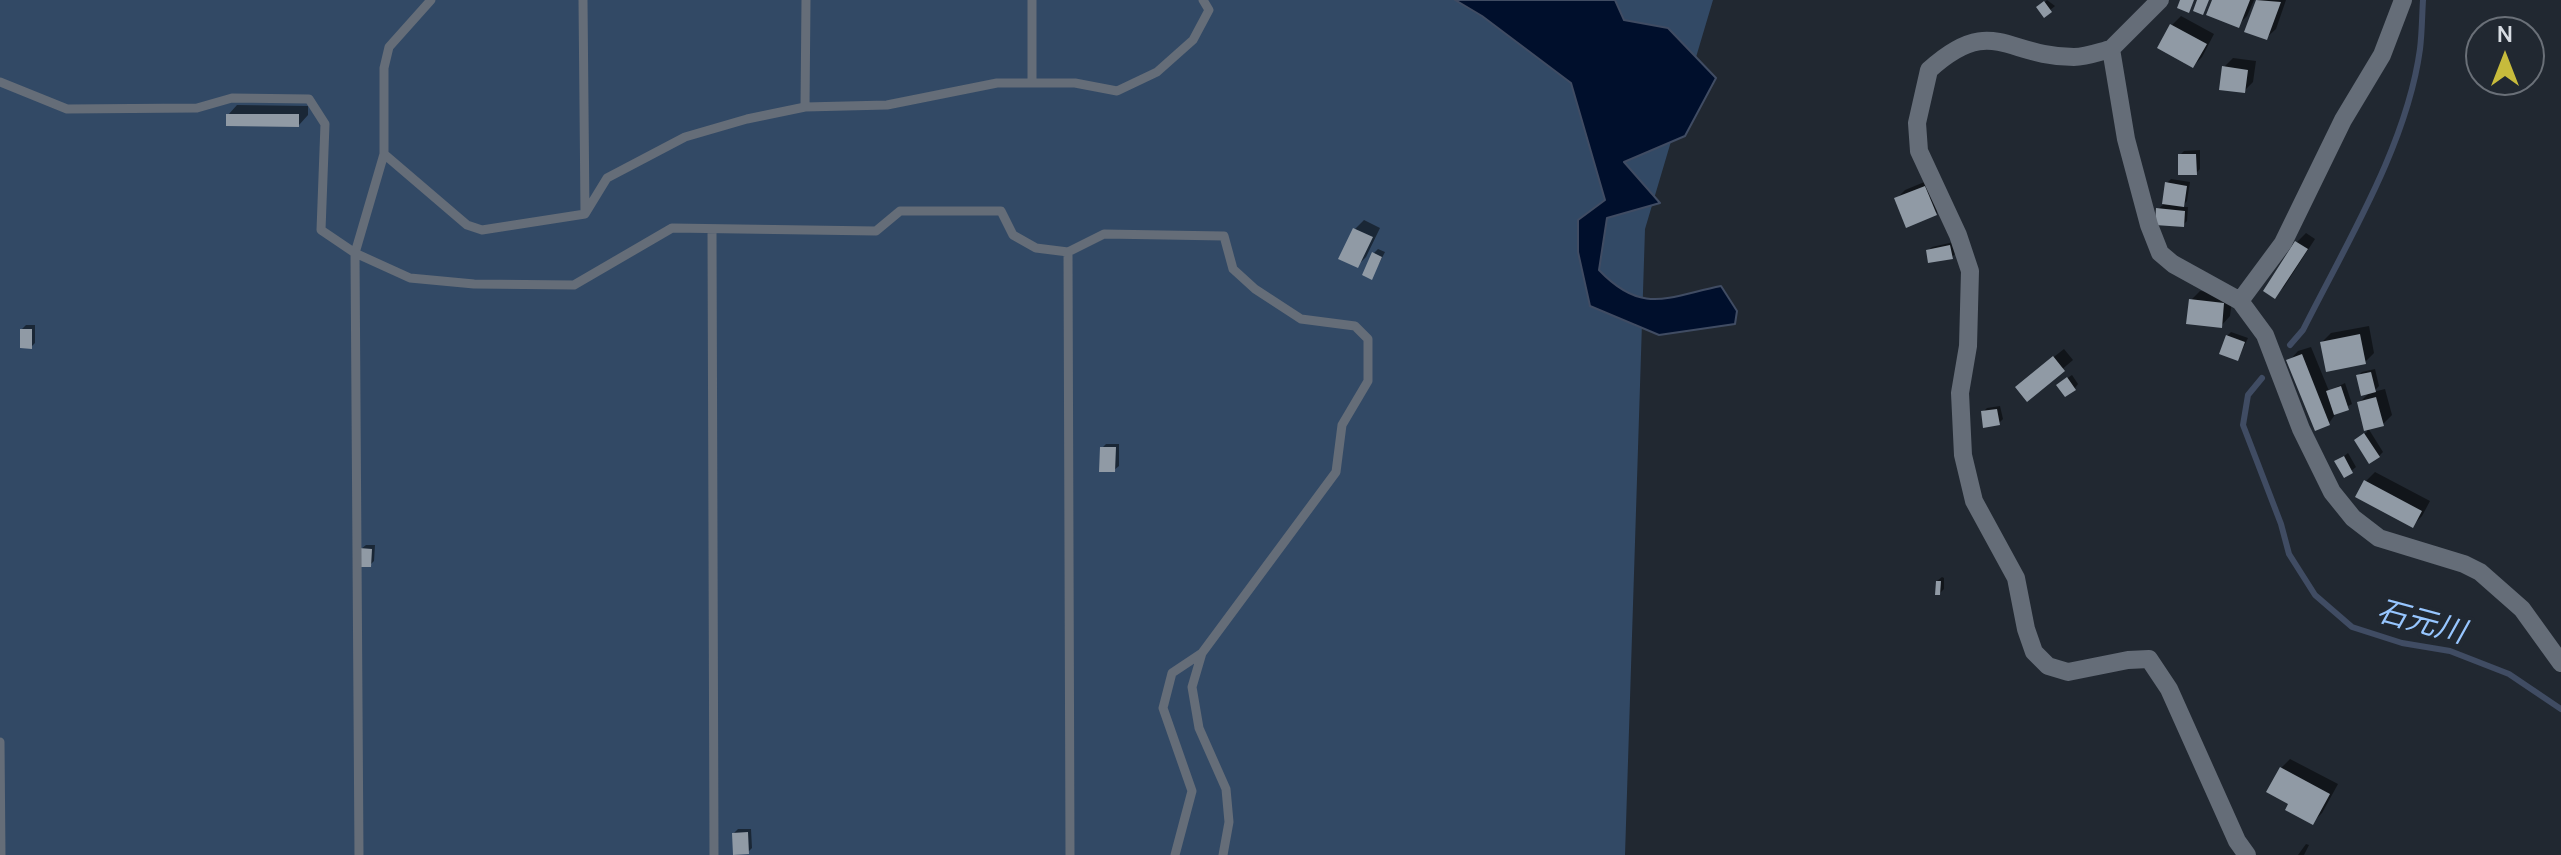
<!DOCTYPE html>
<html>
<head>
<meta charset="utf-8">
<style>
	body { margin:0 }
	#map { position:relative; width:2561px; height:855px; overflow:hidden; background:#212831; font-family:Manrope,sans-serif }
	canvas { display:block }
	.north { position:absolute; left:2465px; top:16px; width:80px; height:80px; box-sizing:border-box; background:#212831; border:2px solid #6a7078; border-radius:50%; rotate:0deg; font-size:22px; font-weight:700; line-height:32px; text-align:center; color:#d7dce2 }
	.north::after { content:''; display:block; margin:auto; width:28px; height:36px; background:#c7bb3c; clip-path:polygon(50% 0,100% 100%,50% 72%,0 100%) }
</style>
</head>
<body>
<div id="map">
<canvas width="2561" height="855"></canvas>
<div class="north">N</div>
</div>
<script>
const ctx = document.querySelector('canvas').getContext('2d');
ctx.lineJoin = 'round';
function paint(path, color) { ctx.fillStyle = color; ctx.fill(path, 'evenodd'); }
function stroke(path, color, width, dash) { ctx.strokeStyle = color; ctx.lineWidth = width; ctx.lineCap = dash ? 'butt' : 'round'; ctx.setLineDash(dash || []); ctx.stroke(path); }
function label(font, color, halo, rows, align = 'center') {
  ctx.font = font + ' Manrope,"Noto Sans JP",sans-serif'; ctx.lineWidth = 8; ctx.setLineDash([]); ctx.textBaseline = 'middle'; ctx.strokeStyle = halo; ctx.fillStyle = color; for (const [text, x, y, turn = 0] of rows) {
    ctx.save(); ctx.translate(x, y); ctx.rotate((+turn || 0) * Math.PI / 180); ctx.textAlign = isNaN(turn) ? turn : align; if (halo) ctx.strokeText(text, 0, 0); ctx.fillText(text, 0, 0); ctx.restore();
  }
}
paint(new Path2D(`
	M 0,0 L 1713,0 L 1645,229 L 1625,855 L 0,855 Z`), '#324965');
const water = new Path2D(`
	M 1455,0 L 1615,0 L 1624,20 L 1668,28 L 1716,78 L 1685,136 L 1624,162 L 1660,203 L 1607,218 L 1599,270 C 1642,315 1667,297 1721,286 L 1737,311 L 1735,324 L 1659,335 L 1590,306 L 1578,252 L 1578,220 L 1605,200 L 1571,83 L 1482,16 Z`);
paint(water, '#000f2c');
stroke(water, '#404c63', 2);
paint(new Path2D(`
	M 2047,0 L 2055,6 L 2044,15 L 2043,4 Z
	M 2214,0 L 2254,0 L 2247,16 L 2238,25 Z
	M 2258,0 L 2286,0 L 2276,29 L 2266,38 L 2247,31 Z
	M 2181,16 L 2214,34 L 2202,57 L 2193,66 L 2172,25 Z
	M 2233,58 L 2256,61 L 2253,82 L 2244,91 L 2224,67 Z
	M 237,105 L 308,106 L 308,115 L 299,125 L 228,115 Z
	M 2200,150 L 2200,169 L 2196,173 L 2180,155 L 2184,151 Z
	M 1934,178 L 1945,204 L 1936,213 L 1907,225 L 1896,199 L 1905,190 Z
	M 2171,179 L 2190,182 L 2187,201 L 2182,207 L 2188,207 L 2187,221 L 2183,225 L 2158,209 L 2163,205 L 2167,183 Z
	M 1364,220 L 1380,228 L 1366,257 L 1357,266 L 1355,229 Z
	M 2306,233 L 2315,239 L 2284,287 L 2275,296 L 2297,242 Z
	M 1954,242 L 1956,253 L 1952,257 L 1928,251 L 1932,247 Z
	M 1378,249 L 1385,252 L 1372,277 L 1374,253 Z
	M 2200,291 L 2233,294 L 2230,316 L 2221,326 L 2191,300 Z
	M 26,325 L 35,325 L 35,343 L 31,347 L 22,329 Z
	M 2369,326 L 2374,353 L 2365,362 L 2322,342 L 2331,333 Z
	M 2231,332 L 2248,338 L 2238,359 L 2227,336 Z
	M 2311,347 L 2329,391 L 2345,383 L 2352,404 L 2337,412 L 2329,423 L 2289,361 L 2298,351 Z
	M 2064,349 L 2073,360 L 2027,399 L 2027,378 Z
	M 2375,369 L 2379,386 L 2373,392 L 2385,389 L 2392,415 L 2383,424 L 2368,428 L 2383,452 L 2379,456 L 2360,436 L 2367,432 L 2359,403 L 2371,391 L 2358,376 L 2362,372 Z
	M 2072,375 L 2078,384 L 2075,388 L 2063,381 Z
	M 2000,406 L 2003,419 L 1999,423 L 1983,412 L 1987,408 Z
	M 1106,444 L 1119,444 L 1119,466 L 1114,470 L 1102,448 Z
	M 2348,453 L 2356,467 L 2345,476 L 2337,462 Z
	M 2375,472 L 2430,501 L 2422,516 L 2413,525 L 2366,481 Z
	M 366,545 L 375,545 L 374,561 L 370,565 L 361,549 Z
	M 1942,577 L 1944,578 L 1944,589 L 1940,593 L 1937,581 Z
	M 2290,759 L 2338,784 L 2322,813 L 2313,822 L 2291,803 L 2281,768 Z
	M 738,829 L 751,829 L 752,848 L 748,852 L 734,833 Z
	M 2306,844 L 2309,845 L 2304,855 L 2298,855 Z`), '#0007');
stroke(new Path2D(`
	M 2290,345 L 2303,330 C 2346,244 2407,145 2420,49 C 2422,33 2422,16 2423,0
	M 2262,378 L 2248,395 L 2243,425 L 2281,524 L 2289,554 L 2315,595 L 2352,627 L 2402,643 L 2450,651 L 2509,674 L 2561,709`), '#404c63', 6);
paint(new Path2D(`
	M 2180,0 L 2194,0 L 2189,13 L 2177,8 Z
	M 2197,0 L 2209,0 L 2203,15 L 2193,11 Z
	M 2212,0 L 2250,0 L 2239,28 L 2206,15 Z
	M 2256,0 L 2281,2 L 2267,40 L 2244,32 Z
	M 2044,1 L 2052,12 L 2044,18 L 2036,7 Z
	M 2170,24 L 2207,44 L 2193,68 L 2157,48 Z
	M 2222,66 L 2248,70 L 2245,93 L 2219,90 Z
	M 226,114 L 299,114 L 299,127 L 226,126 Z
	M 2178,154 L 2196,154 L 2197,175 L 2178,175 Z
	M 2165,182 L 2187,186 L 2184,207 L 2162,204 Z
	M 1925,186 L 1937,215 L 1906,228 L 1894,198 Z
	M 2156,208 L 2185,211 L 2184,227 L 2155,225 Z
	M 1353,228 L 1373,237 L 1358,268 L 1338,259 Z
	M 2295,241 L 2308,249 L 2275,299 L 2263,291 Z
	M 1950,245 L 1953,259 L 1928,263 L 1926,250 Z
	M 1372,252 L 1382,257 L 1372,280 L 1362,275 Z
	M 2189,299 L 2224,303 L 2222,328 L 2186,324 Z
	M 20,329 L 32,329 L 32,349 L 20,348 Z
	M 2360,334 L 2366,364 L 2326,372 L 2320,342 Z
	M 2226,335 L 2245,342 L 2238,361 L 2219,354 Z
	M 2302,354 L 2330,425 L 2315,431 L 2286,360 Z
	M 2053,356 L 2065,371 L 2027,402 L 2015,387 Z
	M 2371,372 L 2376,392 L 2361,396 L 2356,375 Z
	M 2067,377 L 2076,390 L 2065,397 L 2056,385 Z
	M 2341,386 L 2349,410 L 2334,415 L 2326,391 Z
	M 2376,397 L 2384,426 L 2364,431 L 2357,402 Z
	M 1997,409 L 2000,425 L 1983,428 L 1981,411 Z
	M 2364,433 L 2380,457 L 2369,464 L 2354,440 Z
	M 1100,447 L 1116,447 L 1115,472 L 1099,472 Z
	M 2344,456 L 2353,473 L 2344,478 L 2334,461 Z
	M 2364,480 L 2422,511 L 2413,528 L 2355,497 Z
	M 359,548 L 372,549 L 371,567 L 358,567 Z
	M 1936,581 L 1941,581 L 1940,595 L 1935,595 Z
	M 2280,767 L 2330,794 L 2313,825 L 2285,810 L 2288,804 L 2266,792 Z
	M 748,832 L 749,854 L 733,855 L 732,833 Z`), '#909aa5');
stroke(new Path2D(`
	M 583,0 L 585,213
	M 1032,0 L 1032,82
	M 0,82 L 67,109 L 197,108 L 232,98 L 309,99 L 325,124 L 321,230 L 355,253 L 410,278 L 474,284 L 574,285 L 672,228 L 876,231 L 900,211 L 1001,211 L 1013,235 L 1036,248 L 1068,252 L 1104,234 L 1224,236 L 1233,269 L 1255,289 L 1301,319 L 1355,326 L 1368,339 L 1368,381 L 1342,425 L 1336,472 L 1202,653 L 1192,687 L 1199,728 L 1226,789 L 1229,822 L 1223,855
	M 805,107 L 806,0
	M 384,154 L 467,225 L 482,230 L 585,214 L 607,178 L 685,137 L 747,119 L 805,107 L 887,105 L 997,83 L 1075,83 L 1117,91 L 1157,72 L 1193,40 L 1209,10 L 1203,0
	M 712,230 L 714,855
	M 1068,252 L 1070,855
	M 0,742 L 1,855
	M 359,855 L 355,253 L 384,154 L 384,68 L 389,47 L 431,0
	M 1175,855 L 1192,791 L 1163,708 L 1172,673 L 1202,653`), '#656d78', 9);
stroke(new Path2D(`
	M 2111,49 L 2160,0
	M 2240,301 L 2283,243 L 2343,120 L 2382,55 L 2403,0
	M 2247,855 L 2237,841 L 2169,689 L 2149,659 L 2128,660 L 2068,672 L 2048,666 L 2034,652 L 2026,629 L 2016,578 L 1974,501 L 1963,455 L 1960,393 L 1968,346 L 1970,271 L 1958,235 L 1919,151 L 1917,123 L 1929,70 C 1992,13 2006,57 2074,57 C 2086,57 2099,52 2111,49 L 2126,139 L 2149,225 L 2160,253 L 2173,264 L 2240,301 L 2265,335 L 2301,429 L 2332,492 L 2353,518 L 2379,538 L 2464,564 L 2480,572 L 2522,609 L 2561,663`), '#656d78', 18);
label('italic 30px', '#97c6ff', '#212831', [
	["石元川",2421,623,15]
]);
</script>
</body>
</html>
